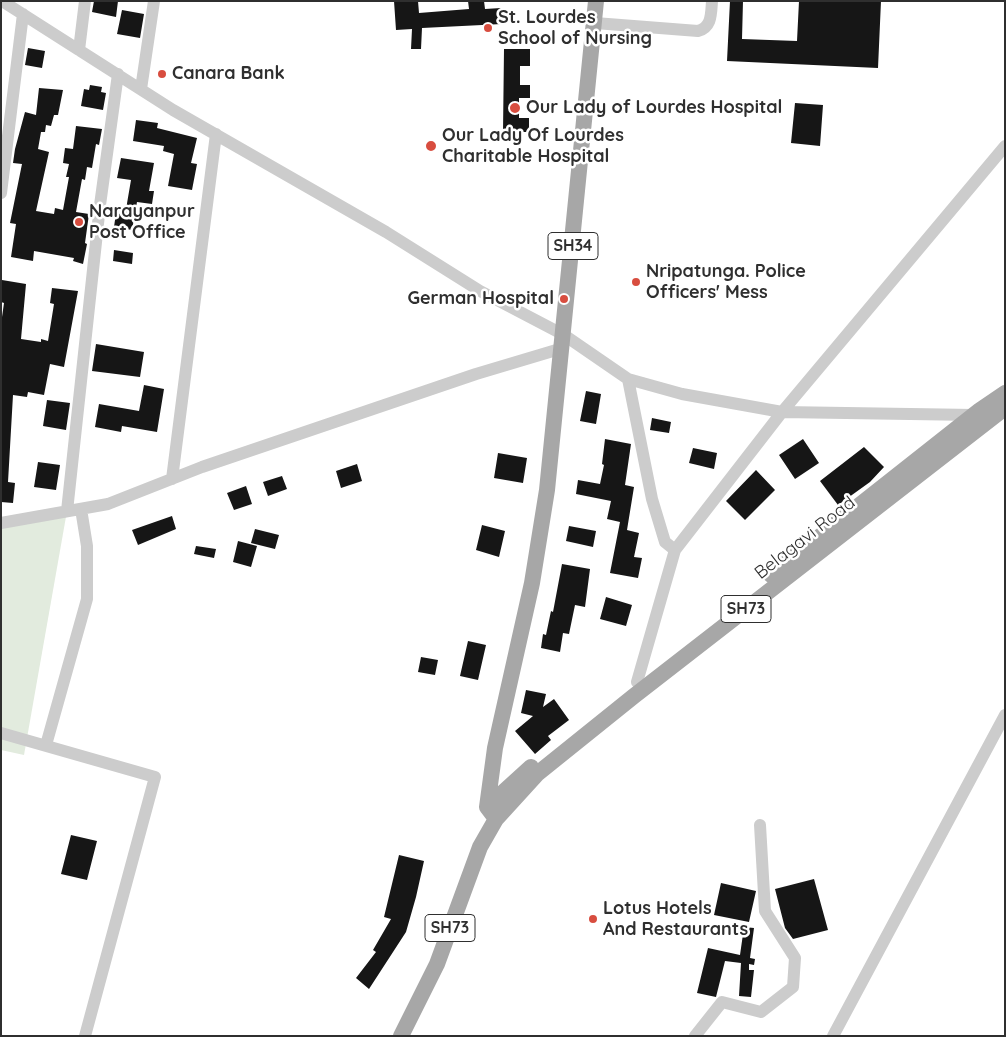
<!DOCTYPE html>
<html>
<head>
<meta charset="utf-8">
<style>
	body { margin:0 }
	#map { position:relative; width:1006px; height:1037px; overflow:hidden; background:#fff; font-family:Quicksand,sans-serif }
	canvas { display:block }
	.frame { position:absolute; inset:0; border:2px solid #2f2f2f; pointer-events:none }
</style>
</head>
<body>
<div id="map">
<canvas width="1006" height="1037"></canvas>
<div class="frame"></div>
</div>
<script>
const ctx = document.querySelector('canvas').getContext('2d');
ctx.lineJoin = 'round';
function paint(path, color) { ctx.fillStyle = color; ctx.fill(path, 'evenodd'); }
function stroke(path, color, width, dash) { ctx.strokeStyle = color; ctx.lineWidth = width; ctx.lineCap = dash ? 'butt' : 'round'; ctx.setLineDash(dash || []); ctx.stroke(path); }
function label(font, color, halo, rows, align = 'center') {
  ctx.font = font + ' Quicksand,sans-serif'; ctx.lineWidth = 5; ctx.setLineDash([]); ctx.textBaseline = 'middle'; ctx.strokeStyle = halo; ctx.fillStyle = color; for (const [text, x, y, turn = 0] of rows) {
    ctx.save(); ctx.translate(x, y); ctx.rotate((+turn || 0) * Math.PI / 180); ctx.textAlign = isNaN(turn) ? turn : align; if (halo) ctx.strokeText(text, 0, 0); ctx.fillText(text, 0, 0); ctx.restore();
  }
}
paint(new Path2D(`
	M 67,511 L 24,755 L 1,750 L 1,523 Z`), '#e2ebde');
paint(new Path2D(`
	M 94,1 L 118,1 L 116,17 L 92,12 Z
	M 394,1 L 418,1 L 419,13 L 469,9 L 468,1 L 484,1 L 485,9 L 501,8 L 502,24 L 422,28 L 421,49 L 411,49 L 412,29 L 396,30 Z
	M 730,1 L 743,1 L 742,39 L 797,41 L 799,1 L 881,1 L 878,68 L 727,61 Z
	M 122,10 L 144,14 L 140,38 L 117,34 Z
	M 28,48 L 45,51 L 42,68 L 25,65 Z
	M 504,49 L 530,49 L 530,66 L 520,66 L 520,85 L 530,85 L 530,98 L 519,98 L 519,118 L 529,118 L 529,132 L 503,132 Z
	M 90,85 L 102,87 L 101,92 L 106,93 L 103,110 L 81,106 L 84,89 L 89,90 Z
	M 39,88 L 63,90 L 58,115 L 54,115 L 51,126 L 46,125 L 45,132 L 41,132 L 38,149 L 49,152 L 36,211 L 54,214 L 55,208 L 63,210 L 69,177 L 66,177 L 69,164 L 63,163 L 65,148 L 73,149 L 76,126 L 102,129 L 99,145 L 96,144 L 92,168 L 87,167 L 85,180 L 82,179 L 76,212 L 89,214 L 85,243 L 87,244 L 83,264 L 73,261 L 74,258 L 34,251 L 33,261 L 11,257 L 16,224 L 10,223 L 22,164 L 13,163 L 15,149 L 25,112 L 36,115 Z
	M 795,103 L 823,105 L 820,146 L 791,143 Z
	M 136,120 L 158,123 L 157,128 L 197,138 L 191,163 L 197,164 L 192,190 L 168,186 L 174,154 L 163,151 L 164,146 L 133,141 Z
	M 121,158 L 154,163 L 149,191 L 154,191 L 152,204 L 137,202 L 132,230 L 114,227 L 116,213 L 125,215 L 131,180 L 117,178 Z
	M 114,250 L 133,253 L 132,264 L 113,261 Z
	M 2,280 L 26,284 L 21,339 L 41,342 L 41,339 L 48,341 L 54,304 L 50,303 L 52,288 L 78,291 L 64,367 L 50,364 L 44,395 L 28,392 L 27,397 L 13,395 L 8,482 L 15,483 L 13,503 L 1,502 L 1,324 L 4,303 L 1,302 Z
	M 96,344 L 144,352 L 140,377 L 92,371 Z
	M 144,385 L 164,389 L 157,432 L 122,426 L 121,432 L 95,427 L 99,404 L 139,411 Z
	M 586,391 L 601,394 L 596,424 L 580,421 Z
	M 47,400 L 70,403 L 66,430 L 43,426 Z
	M 652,418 L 671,422 L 669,433 L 650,430 Z
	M 605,439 L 631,444 L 625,485 L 634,487 L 627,530 L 639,533 L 634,557 L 642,558 L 638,578 L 610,573 L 620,522 L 607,519 L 611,501 L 576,494 L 578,480 L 600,484 L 604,465 L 602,464 Z
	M 803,439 L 819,463 L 795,479 L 779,455 Z
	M 864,447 L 884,467 L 870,482 L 838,505 L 820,481 Z
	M 693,448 L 717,453 L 714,469 L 689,463 Z
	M 498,453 L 527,458 L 523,483 L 494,478 Z
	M 38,462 L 60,465 L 56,490 L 34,487 Z
	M 357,464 L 362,481 L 341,488 L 336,471 Z
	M 756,470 L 775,490 L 745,520 L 726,501 Z
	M 282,476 L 287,489 L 268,496 L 263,482 Z
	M 246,486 L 252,504 L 234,510 L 227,493 Z
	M 172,516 L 176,529 L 138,545 L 132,530 Z
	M 482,525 L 505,531 L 499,557 L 476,550 Z
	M 569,526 L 596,531 L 593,547 L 566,541 Z
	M 255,529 L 279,535 L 275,549 L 251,543 Z
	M 238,541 L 257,546 L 251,567 L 233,562 Z
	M 196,546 L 216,549 L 214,558 L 194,554 Z
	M 562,564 L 590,569 L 585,607 L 575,605 L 569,634 L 563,633 L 560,652 L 541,648 L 543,634 L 546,635 L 551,611 L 553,612 Z
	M 606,597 L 632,605 L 626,626 L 600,619 Z
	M 468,641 L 486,645 L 478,680 L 460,676 Z
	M 421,657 L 438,660 L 435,675 L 418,672 Z
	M 526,690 L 546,694 L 543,707 L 554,699 L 569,720 L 548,736 L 551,740 L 535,754 L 515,731 L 533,716 L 521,713 Z
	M 71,835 L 97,841 L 87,880 L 61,874 Z
	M 399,855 L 424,861 L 416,897 L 406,932 L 369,989 L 356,978 L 376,952 L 373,950 L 391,919 L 384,917 Z
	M 814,879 L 828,930 L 793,939 L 785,928 L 775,889 Z
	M 721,883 L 756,891 L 749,922 L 714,915 Z
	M 744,927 L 754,928 L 750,958 L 755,959 L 754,965 L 749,964 L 749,970 L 754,970 L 751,997 L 739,996 L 741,963 L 725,961 L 716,997 L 697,993 L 708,948 L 740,955 Z`), '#161616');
stroke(new Path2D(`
	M 2,1 L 173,110 L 386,232 L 480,291 L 564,335 L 628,379 L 682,394 L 782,412 L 974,415
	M 595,23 L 698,31 C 712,27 711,14 712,1
	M 79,50 L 85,1
	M 141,89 L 154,1
	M 1,193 L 23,14
	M 628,379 L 652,499 L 665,542 L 675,550
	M 172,479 L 216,134
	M 67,511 L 100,205 L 118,74
	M 1,523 L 108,504 L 202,467 L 476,374 L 563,348
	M 637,682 L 675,550 L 782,412 L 1005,146
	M 1,733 L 155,777 L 85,1036
	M 46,745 L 87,599 L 87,546 L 81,509
	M 695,1036 L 722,1002 L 761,1012 L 793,987 L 795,958 L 765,911 L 760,825
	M 833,1036 L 1005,715`), '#ccc', 12);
stroke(new Path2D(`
	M 771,575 L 980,410 L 1005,393
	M 487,807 L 531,767
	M 496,819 L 487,807 L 495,748 L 532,583 L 547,490 L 596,1
	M 401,1036 L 437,964 L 480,847 L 496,819 L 537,774 L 634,696 L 1005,408`), '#a7a7a7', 16);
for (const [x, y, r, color] of [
	[488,28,5,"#d84d3f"],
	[162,74,5,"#d84d3f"],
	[515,108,6,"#d84d3f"],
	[431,146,6,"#d84d3f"],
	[79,222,5,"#d84d3f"],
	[636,282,5,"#d84d3f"],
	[564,299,5,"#d84d3f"],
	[593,919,5,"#d84d3f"]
]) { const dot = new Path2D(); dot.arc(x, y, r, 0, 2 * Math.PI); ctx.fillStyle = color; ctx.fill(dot); stroke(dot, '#fff', 2); }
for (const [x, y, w] of [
	[573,246,50],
	[746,609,50],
	[450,928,50]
]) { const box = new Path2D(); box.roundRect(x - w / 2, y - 13.5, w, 27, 4); ctx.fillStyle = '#fff'; ctx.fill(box); stroke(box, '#2f2f2f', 1); }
label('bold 16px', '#2f2f2f', null, [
	["SH34",573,246],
	["SH73",746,609],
	["SH73",450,928]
]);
label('bold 18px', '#2f2f2f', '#fff', [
	["St. Lourdes",498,18],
	["School of Nursing",498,39],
	["Canara Bank",172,74],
	["Our Lady of Lourdes Hospital",526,108],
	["Our Lady Of Lourdes",442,136],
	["Charitable Hospital",442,157],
	["Narayanpur",89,212],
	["Post Office",89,233],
	["Nripatunga. Police",646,272],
	["Officers' Mess",646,293],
	["German Hospital",554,299,"right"],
	["Lotus Hotels",603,909],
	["And Restaurants",603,930]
], 'left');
label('18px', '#2f2f2f', '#fff', [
	["Belagavi Road",805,538,-38]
]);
</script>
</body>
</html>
